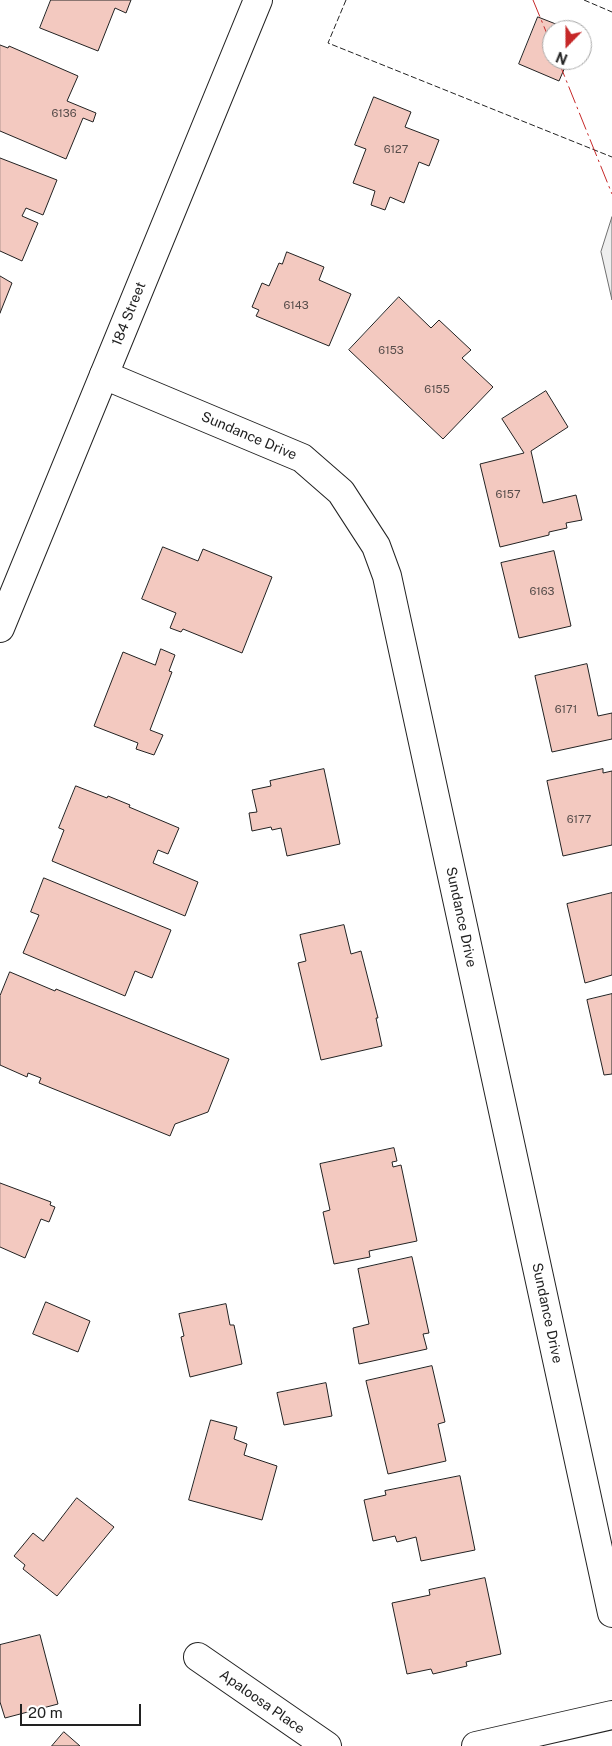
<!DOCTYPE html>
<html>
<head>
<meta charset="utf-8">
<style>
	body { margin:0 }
	#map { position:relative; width:612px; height:1746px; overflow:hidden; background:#fff; font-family:"Public Sans",sans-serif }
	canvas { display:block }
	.north { position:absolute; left:542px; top:20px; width:50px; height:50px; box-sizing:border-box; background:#fff; border:1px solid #a7a7a7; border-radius:50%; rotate:202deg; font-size:14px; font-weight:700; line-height:20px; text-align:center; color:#222 }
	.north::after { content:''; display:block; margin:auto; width:18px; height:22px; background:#c62828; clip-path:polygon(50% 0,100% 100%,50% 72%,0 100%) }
	.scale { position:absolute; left:20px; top:1704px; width:121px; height:22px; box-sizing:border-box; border:2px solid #222; border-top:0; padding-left:6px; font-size:15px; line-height:18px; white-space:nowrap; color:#222; -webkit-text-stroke:4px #fff; paint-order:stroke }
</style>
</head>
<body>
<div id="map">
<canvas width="612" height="1746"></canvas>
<div class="north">N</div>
<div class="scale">20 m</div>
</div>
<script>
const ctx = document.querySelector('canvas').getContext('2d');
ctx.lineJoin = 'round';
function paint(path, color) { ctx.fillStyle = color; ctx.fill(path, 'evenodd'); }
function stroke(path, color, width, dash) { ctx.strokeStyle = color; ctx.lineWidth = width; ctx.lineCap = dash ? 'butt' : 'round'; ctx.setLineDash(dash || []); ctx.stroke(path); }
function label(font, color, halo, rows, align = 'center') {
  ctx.font = font + ' "Public Sans",sans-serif'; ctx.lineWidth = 4; ctx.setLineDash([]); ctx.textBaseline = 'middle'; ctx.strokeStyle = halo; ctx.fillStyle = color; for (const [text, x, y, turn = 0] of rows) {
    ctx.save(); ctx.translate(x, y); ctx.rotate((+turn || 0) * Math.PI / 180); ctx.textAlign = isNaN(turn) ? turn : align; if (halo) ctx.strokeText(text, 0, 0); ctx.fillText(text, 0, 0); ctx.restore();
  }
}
const green = new Path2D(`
	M 612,217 L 612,300 L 601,252 Z`);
paint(green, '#eee');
stroke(green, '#6f6f6f', 1);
const building = new Path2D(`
	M 51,0 L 131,0 L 126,13 L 115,8 L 98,51 L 40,28 Z
	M 538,17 L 571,30 L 552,30 L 552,60 L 568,60 L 559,81 L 519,64 Z
	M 0,45 L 8,48 L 9,46 L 78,76 L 67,101 L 96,113 L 93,122 L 83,118 L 66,159 L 0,131 Z
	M 374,97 L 411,112 L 405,127 L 439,140 L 429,166 L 419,162 L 404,203 L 390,197 L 385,210 L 371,205 L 375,191 L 353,183 L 366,149 L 355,145 Z
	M 0,158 L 57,180 L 43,215 L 26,208 L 22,216 L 38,223 L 22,261 L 0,251 Z
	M 287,252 L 324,267 L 319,280 L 351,294 L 329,346 L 256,316 L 259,310 L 252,307 L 262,283 L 269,286 L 279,263 L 282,264 Z
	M 0,276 L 12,283 L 0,313 Z
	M 399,297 L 431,328 L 439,320 L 471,350 L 462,358 L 493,387 L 443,439 L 349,350 Z
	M 546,391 L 568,427 L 531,451 L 543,503 L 576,495 L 582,520 L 566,523 L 567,528 L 549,532 L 549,535 L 500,547 L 480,464 L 524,453 L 502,419 Z
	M 163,547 L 198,561 L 203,549 L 272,577 L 242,653 L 183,629 L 181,632 L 170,628 L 176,613 L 142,599 Z
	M 554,551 L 571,626 L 519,638 L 501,563 Z
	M 161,649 L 175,655 L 169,671 L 172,672 L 150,730 L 163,735 L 154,755 L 136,749 L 138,743 L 94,726 L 123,652 L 155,665 Z
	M 587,664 L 598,716 L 612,713 L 612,739 L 552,752 L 535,676 Z
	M 324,769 L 340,844 L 287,856 L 281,828 L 272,830 L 271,827 L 252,831 L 249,813 L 257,812 L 252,790 L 271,786 L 270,781 Z
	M 603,769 L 603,773 L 612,771 L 612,845 L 563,856 L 547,781 Z
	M 76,786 L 107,798 L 108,796 L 130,805 L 129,807 L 179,828 L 168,854 L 158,850 L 153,863 L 198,882 L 185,916 L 52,861 L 64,830 L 59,828 Z
	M 44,878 L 171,930 L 152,978 L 135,971 L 125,996 L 23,953 L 39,915 L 31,912 Z
	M 612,893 L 612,975 L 585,983 L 567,904 Z
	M 344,925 L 351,954 L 361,951 L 378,1018 L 376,1018 L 382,1046 L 321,1060 L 298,963 L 306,961 L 300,935 Z
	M 10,972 L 55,991 L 56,989 L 229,1059 L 208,1112 L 175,1124 L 170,1136 L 39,1083 L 41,1078 L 28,1073 L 27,1077 L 0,1065 L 0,996 Z
	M 612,994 L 612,1074 L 604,1075 L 587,1000 Z
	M 394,1148 L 397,1161 L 392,1162 L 393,1167 L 401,1165 L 417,1241 L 369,1251 L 370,1257 L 334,1264 L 323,1212 L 330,1210 L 320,1164 Z
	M 0,1183 L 51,1202 L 50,1205 L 55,1207 L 49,1222 L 41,1219 L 25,1258 L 0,1247 Z
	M 412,1257 L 429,1333 L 423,1334 L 427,1349 L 359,1364 L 353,1328 L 369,1324 L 358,1269 Z
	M 46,1302 L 90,1321 L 78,1352 L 33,1334 Z
	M 226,1304 L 230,1325 L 234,1325 L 242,1364 L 190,1377 L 181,1337 L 184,1336 L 179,1314 Z
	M 432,1366 L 445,1422 L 438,1424 L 446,1461 L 388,1474 L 366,1381 Z
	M 326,1383 L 332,1416 L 284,1425 L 277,1393 Z
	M 211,1420 L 237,1427 L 234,1439 L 247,1444 L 244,1455 L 277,1466 L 262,1520 L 189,1500 Z
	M 460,1476 L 475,1550 L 421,1561 L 416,1537 L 397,1542 L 395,1536 L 373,1541 L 364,1500 L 386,1495 L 385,1491 Z
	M 77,1498 L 114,1527 L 57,1596 L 23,1569 L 25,1565 L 14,1556 L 33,1533 L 43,1541 Z
	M 485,1578 L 501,1654 L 466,1662 L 467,1666 L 433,1674 L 431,1669 L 407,1674 L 392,1603 L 430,1595 L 429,1590 Z
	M 40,1635 L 58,1704 L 5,1718 L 0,1702 L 0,1645 Z
	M 64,1732 L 80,1746 L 52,1746 Z`);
paint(building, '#f3c9c0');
stroke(building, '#222', 1);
const minor = new Path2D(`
	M 104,375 L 302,458 L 341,492 L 376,546 L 387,576 L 612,1613
	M 198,1657 L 327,1746
	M 476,1746 L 612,1715`);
const major = new Path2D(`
	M 0,628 L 258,0`);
stroke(minor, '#222', 30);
stroke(major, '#222', 30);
stroke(minor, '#fff', 28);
stroke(major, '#fff', 28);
stroke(new Path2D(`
	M 346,0 L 328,43 L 612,157
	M 584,0 L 612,12`), '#222', 1, [6, 2.5]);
stroke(new Path2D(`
	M 533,0 L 552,46
	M 558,60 L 612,194`), '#c62828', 1, [18, 4, 2.5, 4]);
label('11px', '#564c4a', null, [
	["6136",64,114],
	["6127",396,150],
	["6143",296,306],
	["6153",391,351],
	["6155",437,390],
	["6157",508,495],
	["6163",542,592],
	["6171",566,710],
	["6177",579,820]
]);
label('14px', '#222', '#fff', [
	["184 Street",129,314,-68],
	["Sundance Drive",249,436,23],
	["Sundance Drive",461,917,78],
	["Sundance Drive",547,1313,78],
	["Apaloosa Place",262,1702,35]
]);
</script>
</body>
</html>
